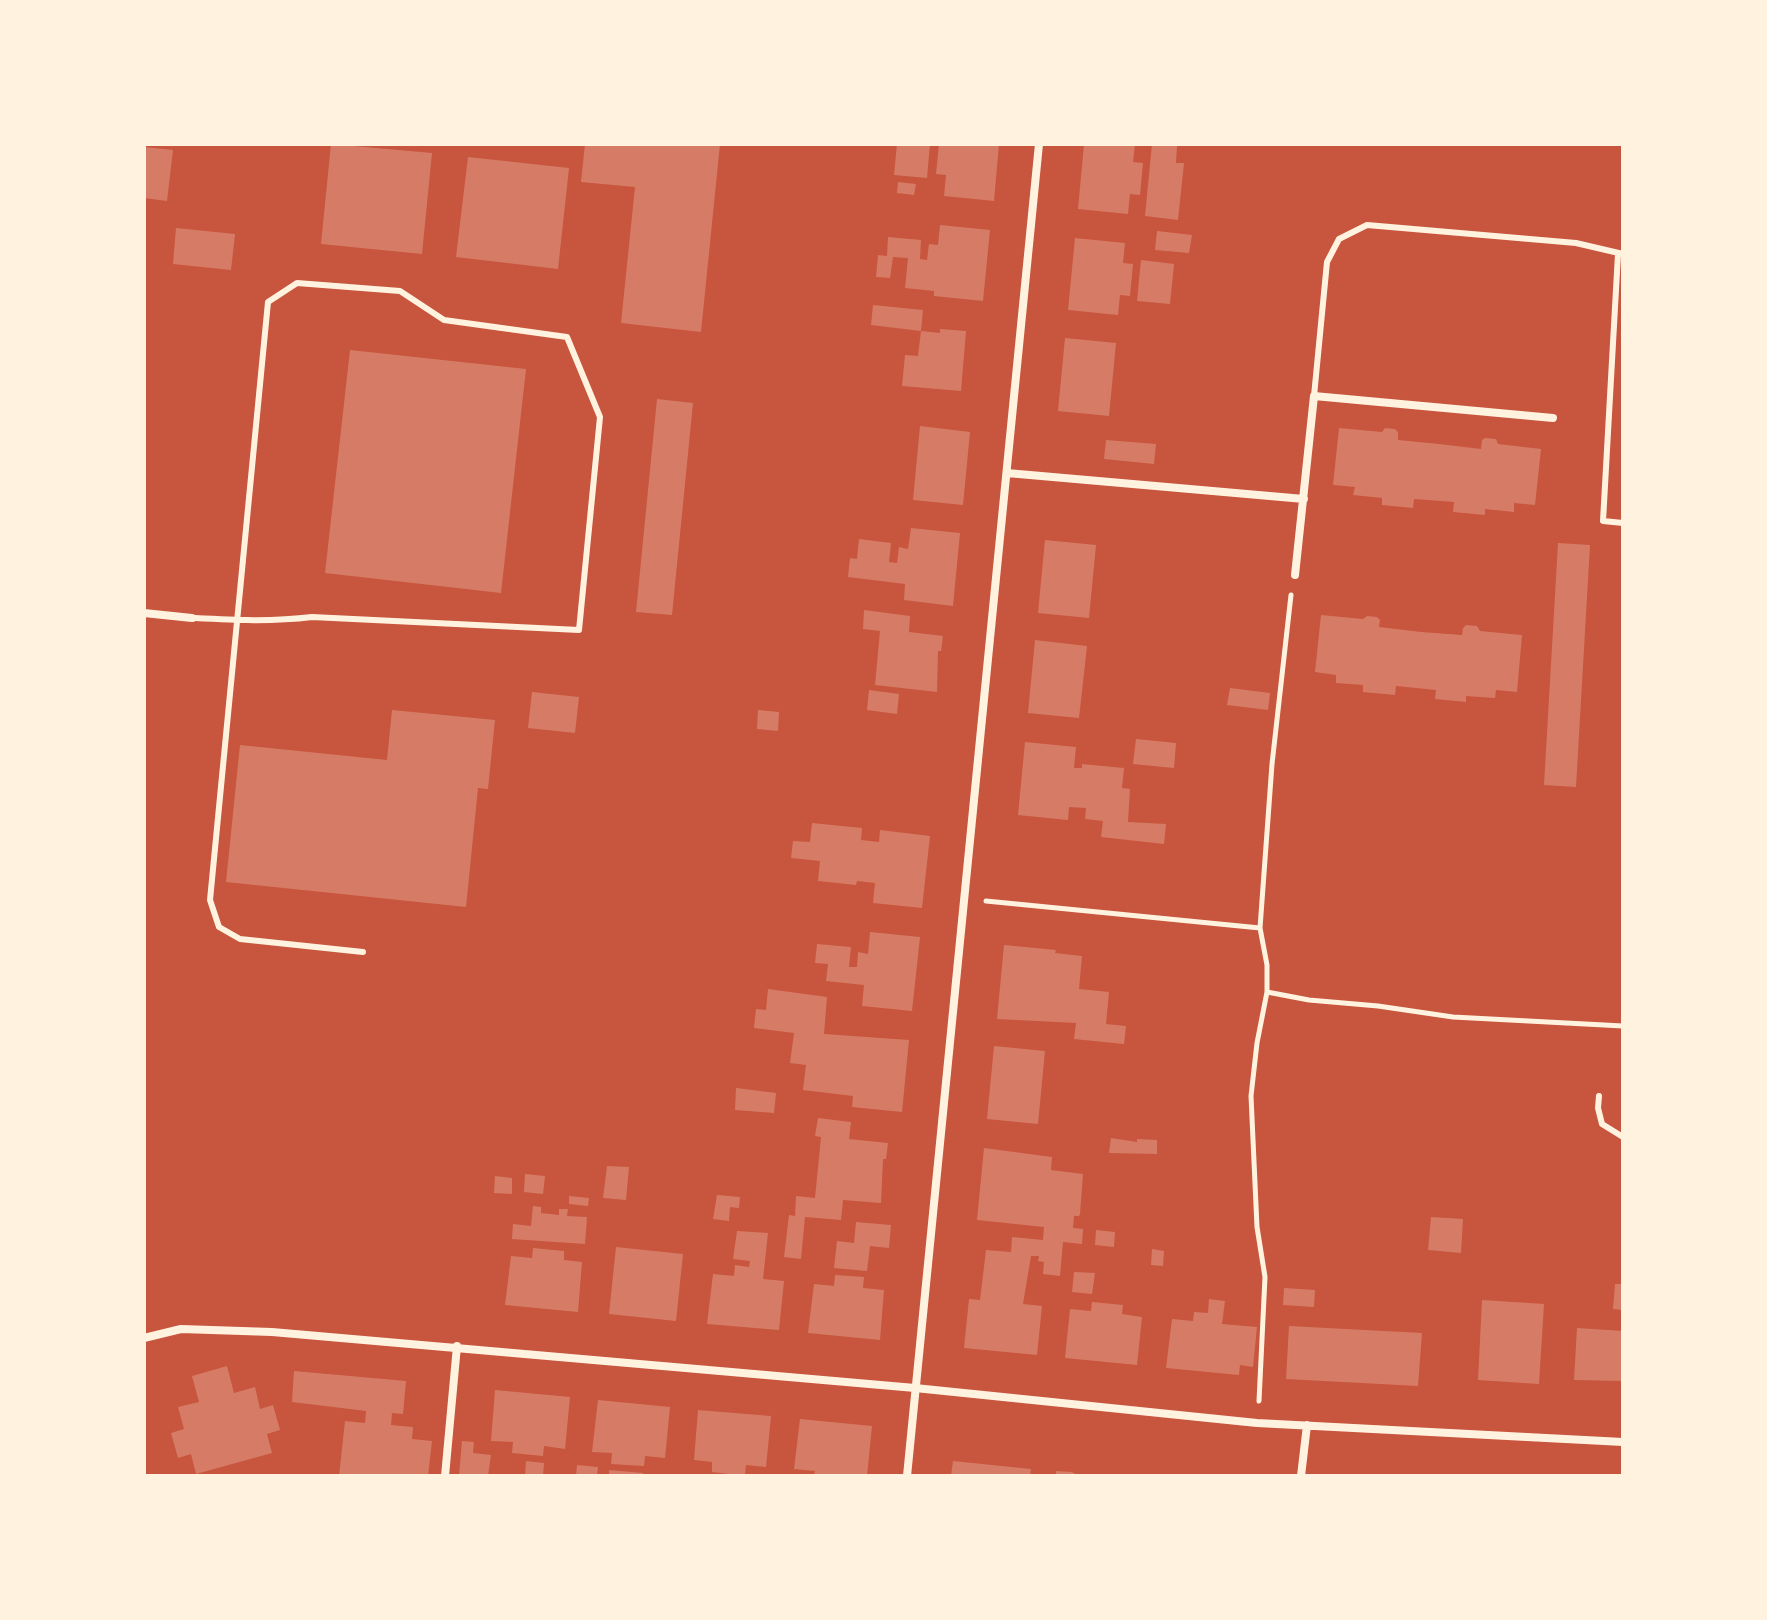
<!DOCTYPE html>
<html>
<head>
<meta charset="utf-8">
<style>
	body { margin:0 }
	#map { position:relative; width:1767px; height:1620px; overflow:hidden; background:#c8553d; font-family:"Golos Text",sans-serif }
	canvas { display:block }
	.frame { position:absolute; inset:0; border:146px solid #fff3e0; pointer-events:none }
</style>
</head>
<body>
<div id="map">
<canvas width="1767" height="1620"></canvas>
<div class="frame"></div>
</div>
<script>
const ctx = document.querySelector('canvas').getContext('2d');
ctx.lineJoin = 'round';
function paint(path, color) { ctx.fillStyle = color; ctx.fill(path, 'evenodd'); }
function stroke(path, color, width, dash) { ctx.strokeStyle = color; ctx.lineWidth = width; ctx.lineCap = dash ? 'butt' : 'round'; ctx.setLineDash(dash || []); ctx.stroke(path); }
paint(new Path2D(`
	M 331,144 L 432,153 L 422,254 L 321,244 Z
	M 585,144 L 720,144 L 701,332 L 621,323 L 635,187 L 581,182 Z
	M 897,144 L 930,144 L 927,178 L 894,175 Z
	M 939,144 L 999,144 L 994,201 L 944,196 L 946,175 L 936,174 Z
	M 1084,144 L 1135,144 L 1133,162 L 1143,163 L 1140,195 L 1130,194 L 1128,214 L 1078,209 Z
	M 1152,144 L 1177,146 L 1176,163 L 1184,163 L 1178,220 L 1145,216 Z
	M 144,147 L 173,150 L 167,201 L 144,198 Z
	M 468,157 L 569,168 L 558,269 L 456,257 Z
	M 898,182 L 916,184 L 914,195 L 897,193 Z
	M 940,225 L 990,230 L 983,301 L 934,296 L 934,291 L 905,288 L 908,258 L 893,257 L 890,278 L 876,277 L 878,255 L 887,256 L 888,237 L 921,240 L 920,259 L 927,260 L 929,244 L 938,245 Z
	M 176,228 L 235,234 L 231,270 L 173,264 Z
	M 1157,231 L 1192,235 L 1189,253 L 1155,250 Z
	M 1075,238 L 1125,243 L 1123,263 L 1133,264 L 1130,296 L 1120,295 L 1118,315 L 1068,310 Z
	M 1141,260 L 1174,264 L 1170,304 L 1137,301 Z
	M 873,305 L 923,310 L 921,331 L 871,325 Z
	M 940,329 L 966,331 L 961,391 L 902,386 L 905,355 L 918,356 L 921,331 L 940,333 Z
	M 1065,338 L 1116,343 L 1109,416 L 1058,411 Z
	M 350,350 L 526,369 L 501,593 L 325,573 Z
	M 657,399 L 693,403 L 672,615 L 636,612 Z
	M 920,426 L 970,432 L 963,505 L 913,500 Z
	M 1339,428 L 1382,432 L 1385,428 L 1395,429 L 1398,432 L 1398,440 L 1439,444 L 1481,449 L 1482,440 L 1485,438 L 1496,439 L 1498,444 L 1541,449 L 1535,505 L 1514,503 L 1514,512 L 1485,509 L 1485,515 L 1453,512 L 1454,502 L 1414,499 L 1413,508 L 1382,505 L 1382,498 L 1353,495 L 1355,487 L 1333,485 Z
	M 1106,440 L 1156,444 L 1154,464 L 1104,459 Z
	M 911,528 L 960,533 L 953,606 L 904,600 L 905,584 L 848,577 L 850,558 L 857,559 L 859,539 L 891,543 L 889,562 L 897,563 L 899,547 L 908,549 Z
	M 1045,540 L 1096,545 L 1089,618 L 1038,613 Z
	M 1558,543 L 1590,545 L 1576,787 L 1544,785 Z
	M 864,610 L 910,616 L 909,632 L 943,636 L 941,651 L 938,651 L 937,692 L 875,685 L 880,631 L 863,629 Z
	M 1321,615 L 1363,619 L 1367,616 L 1377,617 L 1380,620 L 1379,627 L 1421,632 L 1462,635 L 1463,628 L 1466,625 L 1477,626 L 1480,631 L 1522,635 L 1517,692 L 1496,690 L 1495,698 L 1466,696 L 1466,702 L 1435,699 L 1436,690 L 1396,686 L 1395,695 L 1363,692 L 1363,685 L 1336,683 L 1336,675 L 1315,672 Z
	M 1035,640 L 1087,646 L 1079,718 L 1028,713 Z
	M 1230,688 L 1270,693 L 1268,710 L 1227,705 Z
	M 869,690 L 899,694 L 897,714 L 867,710 Z
	M 532,692 L 579,697 L 575,733 L 528,728 Z
	M 392,710 L 495,720 L 488,789 L 478,788 L 466,907 L 226,882 L 240,745 L 387,760 Z
	M 758,710 L 779,712 L 778,731 L 757,729 Z
	M 1136,739 L 1176,743 L 1174,768 L 1133,764 Z
	M 1025,742 L 1076,747 L 1074,768 L 1082,768 L 1082,764 L 1124,768 L 1122,788 L 1130,789 L 1128,822 L 1166,824 L 1164,844 L 1101,837 L 1103,821 L 1085,819 L 1086,808 L 1069,807 L 1068,820 L 1018,815 Z
	M 812,823 L 862,828 L 861,840 L 879,842 L 880,830 L 930,836 L 922,908 L 873,903 L 875,883 L 857,881 L 856,885 L 818,881 L 820,861 L 791,858 L 793,841 L 810,842 Z
	M 870,932 L 920,937 L 912,1011 L 862,1006 L 864,985 L 826,981 L 828,964 L 815,963 L 817,944 L 851,947 L 849,967 L 857,967 L 858,952 L 868,954 Z
	M 1004,945 L 1056,950 L 1055,953 L 1082,956 L 1079,989 L 1109,992 L 1106,1024 L 1126,1026 L 1124,1044 L 1074,1039 L 1076,1023 L 997,1019 Z
	M 768,989 L 827,997 L 824,1034 L 909,1040 L 902,1112 L 852,1107 L 853,1096 L 803,1090 L 806,1065 L 790,1063 L 794,1033 L 754,1028 L 756,1009 L 766,1010 Z
	M 994,1046 L 1045,1051 L 1038,1124 L 987,1119 Z
	M 736,1088 L 776,1093 L 774,1113 L 735,1110 Z
	M 818,1118 L 851,1122 L 849,1139 L 888,1143 L 886,1159 L 883,1159 L 881,1203 L 843,1200 L 841,1220 L 805,1217 L 801,1259 L 784,1257 L 789,1215 L 795,1216 L 796,1196 L 815,1198 L 821,1137 L 815,1136 Z
	M 1111,1138 L 1137,1142 L 1137,1139 L 1157,1140 L 1157,1154 L 1109,1153 Z
	M 984,1148 L 1052,1157 L 1051,1170 L 1083,1174 L 1080,1214 L 1079,1216 L 1074,1216 L 1073,1228 L 1083,1229 L 1082,1244 L 1063,1242 L 1060,1276 L 1043,1274 L 1044,1262 L 1038,1261 L 1039,1256 L 1031,1256 L 1023,1304 L 1042,1306 L 1037,1355 L 964,1348 L 969,1299 L 980,1300 L 986,1250 L 1011,1252 L 1012,1237 L 1043,1240 L 1044,1227 L 977,1220 Z
	M 607,1166 L 629,1167 L 626,1200 L 603,1198 Z
	M 525,1174 L 545,1176 L 543,1194 L 524,1192 Z
	M 495,1176 L 512,1178 L 512,1194 L 494,1193 Z
	M 717,1195 L 740,1197 L 739,1208 L 730,1207 L 729,1221 L 713,1219 Z
	M 569,1196 L 589,1198 L 588,1206 L 569,1204 Z
	M 533,1206 L 541,1207 L 541,1213 L 559,1215 L 559,1209 L 568,1209 L 567,1216 L 587,1217 L 585,1244 L 512,1239 L 513,1224 L 531,1226 Z
	M 1431,1217 L 1463,1219 L 1461,1253 L 1428,1250 Z
	M 856,1222 L 891,1225 L 889,1248 L 870,1246 L 867,1271 L 834,1268 L 837,1241 L 854,1243 Z
	M 1096,1230 L 1115,1232 L 1114,1247 L 1095,1245 Z
	M 737,1231 L 768,1233 L 763,1279 L 784,1281 L 779,1330 L 707,1324 L 713,1274 L 734,1276 L 735,1265 L 749,1267 L 750,1261 L 733,1259 Z
	M 616,1247 L 683,1254 L 676,1321 L 609,1314 Z
	M 533,1248 L 564,1251 L 564,1260 L 582,1262 L 578,1312 L 505,1305 L 511,1256 L 532,1258 Z
	M 1152,1249 L 1164,1251 L 1163,1266 L 1151,1265 Z
	M 1074,1272 L 1095,1273 L 1092,1294 L 1072,1292 Z
	M 835,1275 L 864,1277 L 863,1288 L 884,1290 L 880,1340 L 808,1333 L 814,1284 L 834,1286 Z
	M 1615,1284 L 1623,1284 L 1623,1310 L 1613,1309 Z
	M 1284,1288 L 1315,1290 L 1314,1307 L 1283,1305 Z
	M 1209,1299 L 1225,1301 L 1222,1324 L 1257,1327 L 1253,1367 L 1240,1365 L 1239,1375 L 1166,1368 L 1172,1319 L 1193,1321 L 1194,1312 L 1208,1313 Z
	M 1482,1300 L 1544,1304 L 1539,1384 L 1478,1380 Z
	M 1092,1302 L 1123,1305 L 1122,1314 L 1142,1317 L 1137,1365 L 1065,1358 L 1070,1309 L 1091,1311 Z
	M 1289,1326 L 1422,1333 L 1418,1386 L 1286,1379 Z
	M 1577,1328 L 1623,1331 L 1623,1381 L 1574,1380 Z
	M 227,1366 L 234,1393 L 255,1387 L 260,1409 L 273,1405 L 280,1430 L 267,1434 L 272,1453 L 196,1474 L 191,1454 L 178,1458 L 171,1433 L 184,1429 L 178,1407 L 199,1402 L 192,1376 Z
	M 294,1371 L 406,1381 L 403,1414 L 392,1413 L 391,1425 L 413,1427 L 412,1439 L 432,1441 L 428,1476 L 339,1476 L 345,1421 L 365,1423 L 366,1411 L 292,1402 Z
	M 495,1390 L 570,1397 L 565,1449 L 544,1446 L 543,1456 L 512,1453 L 513,1442 L 491,1441 Z
	M 598,1400 L 670,1407 L 665,1458 L 645,1456 L 644,1466 L 611,1464 L 612,1453 L 592,1452 Z
	M 698,1410 L 771,1416 L 766,1467 L 746,1465 L 745,1475 L 729,1474 L 712,1472 L 712,1462 L 694,1460 Z
	M 800,1419 L 872,1426 L 867,1476 L 814,1476 L 815,1471 L 794,1469 Z
	M 462,1441 L 474,1442 L 473,1453 L 491,1455 L 488,1476 L 459,1476 Z
	M 526,1461 L 544,1463 L 543,1476 L 525,1476 Z
	M 953,1461 L 1031,1469 L 1030,1476 L 951,1476 Z
	M 577,1465 L 598,1467 L 597,1476 L 576,1476 Z
	M 609,1470 L 643,1473 L 643,1476 L 609,1476 Z
	M 1056,1471 L 1072,1472 L 1079,1476 L 1056,1476 Z`), '#d67c66');
stroke(new Path2D(`
	M 986,901 L 1260,928
	M 1267,992 L 1309,1000 L 1378,1006 L 1453,1017 L 1623,1026
	M 1259,1401 L 1265,1277 L 1257,1227 L 1251,1096 L 1257,1043 L 1267,992 L 1267,965 L 1260,928 L 1272,764 L 1291,595`), '#fff3e0', 5);
stroke(new Path2D(`
	M 1618,254 L 1603,521 L 1623,523
	M 1314,396 L 1327,262 L 1339,239 L 1367,225 L 1576,243 L 1623,254
	M 192,618 C 233,620 271,622 312,617 L 579,630 L 600,417 L 567,337 L 444,320 L 400,291 L 297,283 L 268,302 L 210,900 L 219,927 L 240,939 L 363,952
	M 1599,1096 L 1598,1108 L 1602,1124 L 1623,1137`), '#fff3e0', 6);
stroke(new Path2D(`
	M 1007,473 L 1304,499
	M 1295,575 L 1314,396 L 1553,418
	M 144,613 L 192,618
	M 144,1338 L 181,1329 L 272,1332 L 915,1388 L 1257,1423 L 1623,1442
	M 445,1476 L 457,1346
	M 907,1476 L 1039,144
	M 1301,1476 L 1307,1425`), '#fff3e0', 8);
</script>
</body>
</html>
